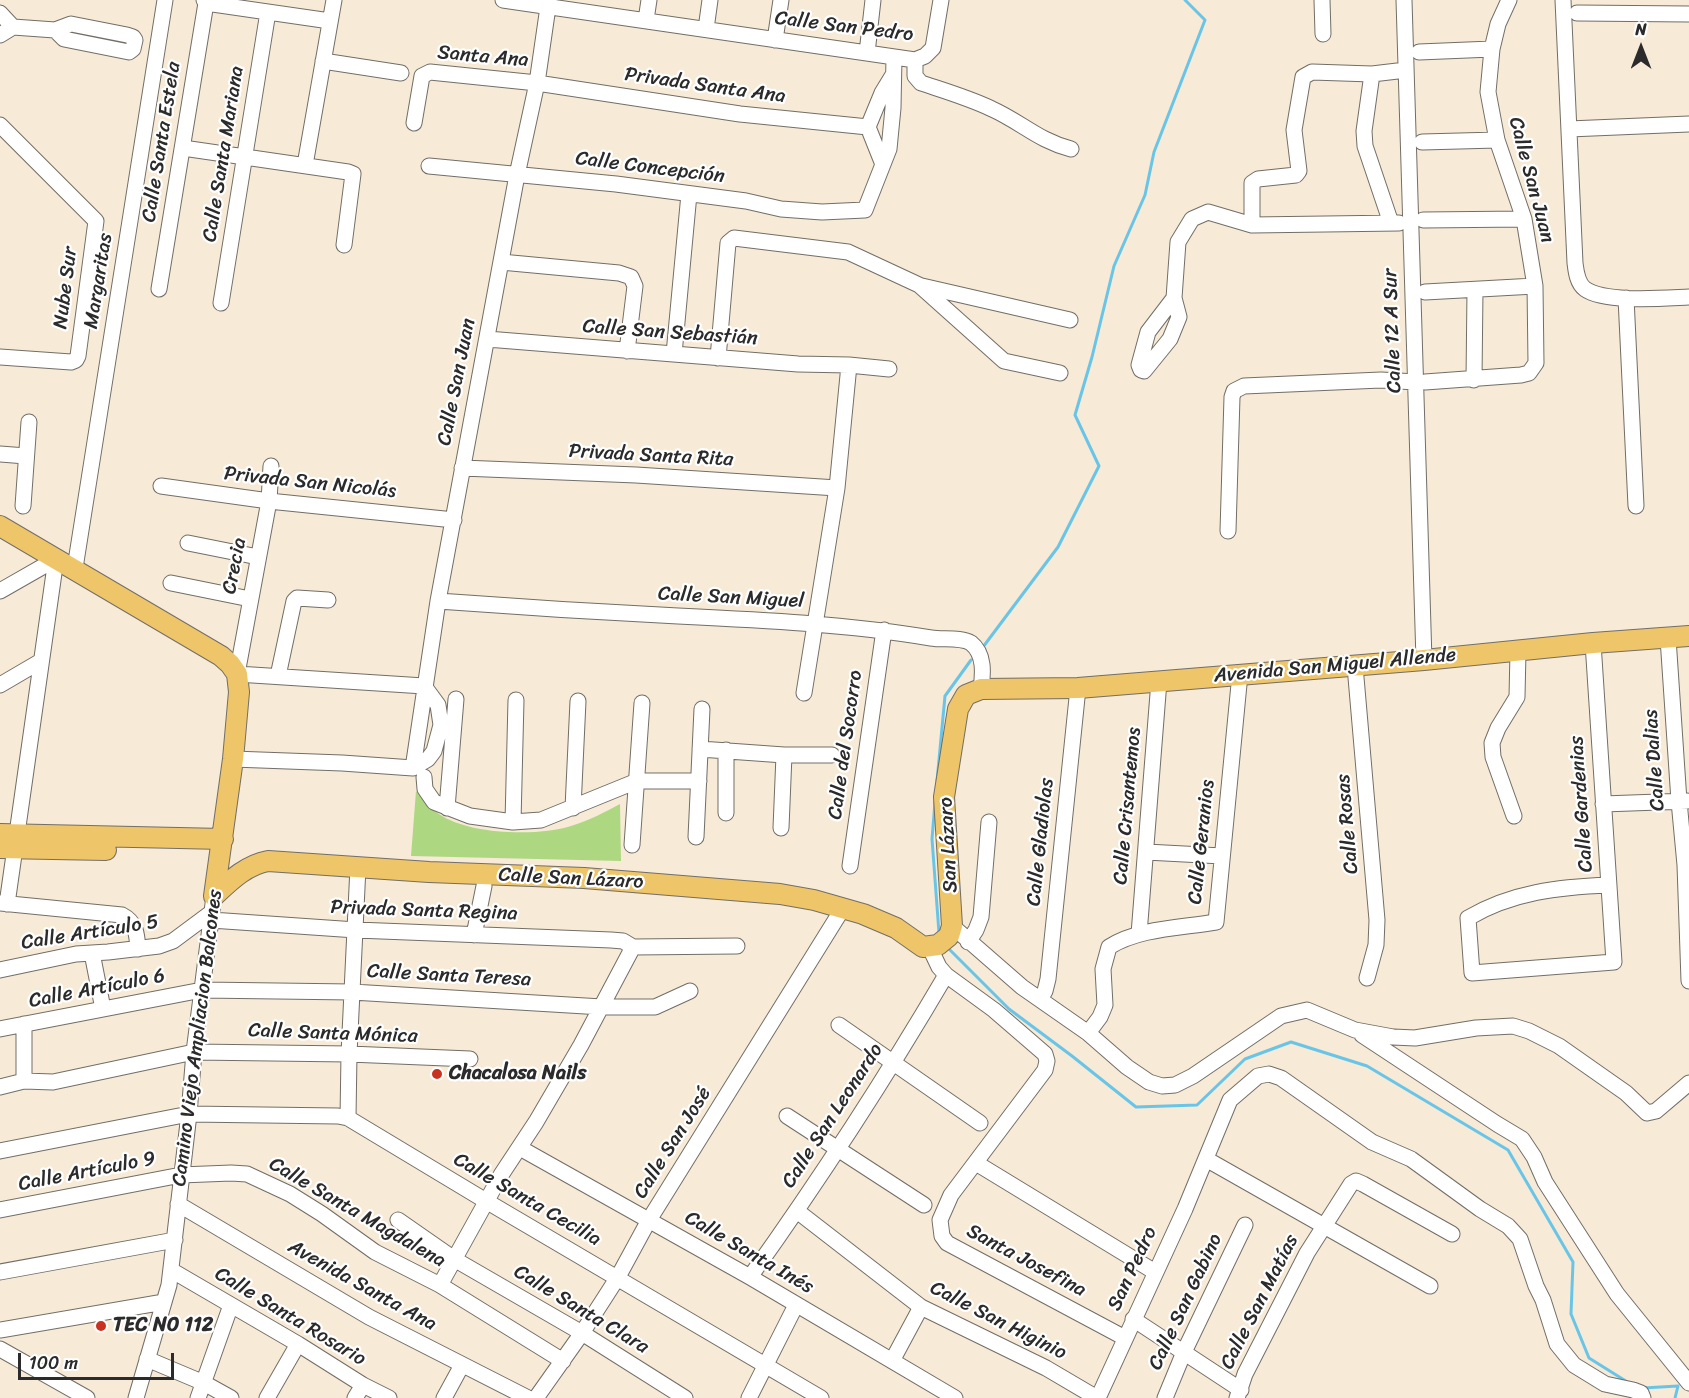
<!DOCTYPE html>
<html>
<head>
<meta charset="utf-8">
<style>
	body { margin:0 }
	#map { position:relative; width:1689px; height:1398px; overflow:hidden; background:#f7ead7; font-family:Sriracha,sans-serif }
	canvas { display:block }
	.north { position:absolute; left:1611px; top:18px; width:60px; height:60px; -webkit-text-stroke:4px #fff; paint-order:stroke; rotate:0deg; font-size:16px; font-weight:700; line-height:24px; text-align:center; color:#2b2b2b }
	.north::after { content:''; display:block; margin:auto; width:21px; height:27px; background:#2b2b2b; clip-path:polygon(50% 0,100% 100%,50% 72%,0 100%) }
	.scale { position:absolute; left:18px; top:1353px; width:156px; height:27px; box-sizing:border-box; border:3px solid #2b2b2b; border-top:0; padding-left:8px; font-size:18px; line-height:21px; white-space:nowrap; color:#2b2b2b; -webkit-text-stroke:4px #fff; paint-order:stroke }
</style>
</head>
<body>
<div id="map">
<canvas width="1689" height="1398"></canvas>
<div class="north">N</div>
<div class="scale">100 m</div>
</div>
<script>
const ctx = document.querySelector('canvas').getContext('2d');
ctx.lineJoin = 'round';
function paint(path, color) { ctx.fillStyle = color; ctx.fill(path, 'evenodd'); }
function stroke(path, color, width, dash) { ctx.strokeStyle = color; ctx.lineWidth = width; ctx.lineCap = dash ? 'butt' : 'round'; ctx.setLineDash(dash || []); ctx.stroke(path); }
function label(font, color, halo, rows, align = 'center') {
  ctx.font = font + ' Sriracha,sans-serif'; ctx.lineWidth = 4.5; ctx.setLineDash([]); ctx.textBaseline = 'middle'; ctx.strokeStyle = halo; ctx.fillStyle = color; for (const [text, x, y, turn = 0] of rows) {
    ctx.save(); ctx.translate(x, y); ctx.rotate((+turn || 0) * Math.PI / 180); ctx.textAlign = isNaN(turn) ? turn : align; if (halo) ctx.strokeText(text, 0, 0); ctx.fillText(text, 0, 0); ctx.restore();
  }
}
paint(new Path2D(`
	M 416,791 C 423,800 430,808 439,814 C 469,835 540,837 574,825 C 590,820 605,812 620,804 L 621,861 L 411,856 Z`), '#aed782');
stroke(new Path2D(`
	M 983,647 L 1058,547 L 1099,466 L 1075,415 L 1092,357 L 1114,266 L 1145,195 L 1154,152 L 1205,20 L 1185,0
	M 937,781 L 945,696 L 971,660
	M 935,802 L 932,839 L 939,933
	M 948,948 L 1009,1009 L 1072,1056 L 1136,1107 L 1197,1105 L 1245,1059 L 1291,1042 L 1367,1066 L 1508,1150 L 1573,1262 L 1571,1314 L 1589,1358 L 1629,1383
	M 1643,1388 L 1678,1386 L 1675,1398`), '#69c5e7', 3);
const minor = new Path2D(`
	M 204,0 L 206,3 L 330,21
	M 503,0 L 915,60 L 925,56 L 933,48 L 941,0
	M 1322,0 L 1323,34
	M 1404,0 L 1424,660
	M 1563,0 L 1575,263 C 1576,271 1577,283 1585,289 C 1605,303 1664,298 1689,297
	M 0,13 L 13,27
	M 1577,13 L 1689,14
	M 646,20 L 649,0
	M 13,27 L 55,30 L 71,24 L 127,35 L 133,37 L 135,40 L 133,49 L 129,52 L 64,39 L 55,30
	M 706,29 L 710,0
	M 0,35 L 13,27
	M 775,40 L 781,0
	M 1419,52 L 1492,49
	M 867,53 L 873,0
	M 915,60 L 915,76 L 921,83 C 945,91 969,98 992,109 C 1021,122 1039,141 1071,149
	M 323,61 L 401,73
	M 414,123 L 422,76 L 430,72 L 537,83 L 740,114 L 868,127
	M 0,125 L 96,221 L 78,356 L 76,360 L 71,362 L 0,357
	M 1569,129 L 1689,124
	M 1422,142 L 1497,140
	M 183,148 L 348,172 L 353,174 L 344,245
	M 882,162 L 868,127 L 882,93 L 893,75
	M 305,165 L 334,0
	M 429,166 L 616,184 L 746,201 L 781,209 L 822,212 L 865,210 L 889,149 L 893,108 L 894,57
	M 1423,220 L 1524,219
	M 1391,223 L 1365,146 L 1364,131 L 1372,74 L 1406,70
	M 1252,225 L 1399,223
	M 501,262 L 619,273 L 631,277 L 635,286 L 627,351
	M 922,286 L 1070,320
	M 159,289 L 206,3
	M 1425,292 L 1535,286
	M 1174,298 L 1179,317 L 1170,339 L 1144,371 L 1141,370 L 1139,365 L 1148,332 L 1174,298 L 1178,242 L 1192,219 L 1208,212 L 1252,225 L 1252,183 L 1258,179 L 1296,175 L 1299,171 L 1294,130 L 1303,77 L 1312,72 L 1372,74
	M 1626,298 L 1636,506
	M 221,303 L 268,12
	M 487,339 L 798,364 L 849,365 L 889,369
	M 674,354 L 689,194
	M 718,358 L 728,243 L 734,238 L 848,252 L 919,285 L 1004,361 L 1060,373
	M 1474,380 L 1475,290
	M 1425,382 L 1521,375 L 1529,373 L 1536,363 L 1535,286 L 1524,219 L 1497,140 L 1488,92 L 1492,49 L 1498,24 L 1509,0
	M 0,454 L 26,456
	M 462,468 L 636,475 L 837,488
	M 161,486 L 269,501 L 454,520
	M 23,506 L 29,422
	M 1228,531 L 1232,397 L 1234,391 L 1244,386 L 1381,380 L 1416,382
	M 188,543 L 258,557
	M 75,568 L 165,0
	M 171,583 L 250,599
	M 0,591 L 56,559
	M 438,601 C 518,607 598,612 678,616 C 763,620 847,624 931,638 C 942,640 961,637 971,643 C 985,654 983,674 981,689
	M 1668,638 L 1679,801 L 1685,865 L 1689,981
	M 1593,643 L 1614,962 L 1472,973 L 1468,918 C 1512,892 1559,887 1609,885
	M 1355,666 L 1377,920 L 1376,945 L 1367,978
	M 278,676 L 294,601 L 297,598 L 328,600
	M 0,685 L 41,661
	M 804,693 L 837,488 L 849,365
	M 700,749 L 784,755 L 832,755
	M 233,759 L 342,763 L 413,768 L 428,759 L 434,751 L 441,725 L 438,705 L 424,686 L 237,674 L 269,501 L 271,466
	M 413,768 L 438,601 L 517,175 L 537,83 L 549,0
	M 424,777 L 425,789 L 434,802 L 470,816 L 513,822 L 541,820 L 637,781 L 699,781
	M 1603,804 L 1687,801
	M 447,808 L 456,699
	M 573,808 L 578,701
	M 726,813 L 726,750
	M 1514,816 L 1493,757 L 1492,743 L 1498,728 L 1517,697 L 1518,651
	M 513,822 L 516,700
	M 781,828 L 784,755
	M 696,837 L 702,709
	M 632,845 L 642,703
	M 1146,852 L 1222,856
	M 850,866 L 884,630
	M 0,903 L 122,915 C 136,922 137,934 138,949
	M 7,904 L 56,559
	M 211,920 L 356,930 L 611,940 L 623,941 L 633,947
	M 952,926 L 1022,987 L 1088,1033 L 1127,1067 L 1149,1082 L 1162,1086 L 1175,1085 L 1193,1076 L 1281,1016 L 1307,1010 L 1355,1030 L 1393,1037 L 1415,1038 L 1476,1028 L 1513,1026 L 1529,1031 L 1559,1046 L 1626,1093 L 1647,1113 L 1656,1111 L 1689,1083
	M 1139,934 L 1159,681
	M 474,935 L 484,886
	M 968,942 L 976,930 L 981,917 L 989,822
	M 929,946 L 939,967 L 946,975 L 994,1010 L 1045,1054 L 1047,1061 L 1045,1070 L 951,1195 L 940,1220 L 942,1236 L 947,1243 L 1125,1338
	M 633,947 L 737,946
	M 92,953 L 103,1009
	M 0,970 L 76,954 L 108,952 L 159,946 L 173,941 L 212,912
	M 1040,999 L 1045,991 L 1048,979 L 1078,688
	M 839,1025 L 980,1123
	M 0,1029 L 202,990 L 352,992 L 602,1007 L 655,1007 L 690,991
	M 1088,1033 L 1100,1017 L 1105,1005 L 1103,969 L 1109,947 C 1139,928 1181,928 1216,922 L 1240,674
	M 1362,1035 L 1497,1124 L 1522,1139 L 1534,1157 L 1545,1182 L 1617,1294 L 1689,1383
	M 24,1081 L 24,1024
	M 0,1087 L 24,1081 L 53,1082 L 194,1052 L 349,1054 L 470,1059
	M 787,1116 L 924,1205
	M 348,1118 L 349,1054 L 358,867
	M 520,1148 L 750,1277 L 955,1398
	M 0,1151 L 189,1114 L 338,1116 L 348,1118 L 486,1201 L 821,1398
	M 1206,1159 L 1430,1286
	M 976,1163 L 1155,1272
	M 178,1204 L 369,1317 L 528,1398
	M 0,1210 L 181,1175 L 231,1173 L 247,1174 L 290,1194 L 322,1214 L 375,1252 L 440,1285 L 563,1361
	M 797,1211 L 921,1307 L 1046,1368 L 1097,1398
	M 398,1220 L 454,1259 L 582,1333 L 685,1398
	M 171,1270 L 298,1344 L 363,1385 L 389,1398
	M 0,1272 L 175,1240
	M 750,1277 C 820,1179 885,1079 946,975
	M 440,1285 L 501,1175 L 536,1122 L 581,1045 L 633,947
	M 1133,1319 L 1241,1390
	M 0,1330 L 164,1302
	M 0,1349 L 87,1398
	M 147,1359 L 204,1383 L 231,1398
	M 892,1361 L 921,1307
	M 136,1398 L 169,1285 L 189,1114 L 194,1052 L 214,896
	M 198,1398 L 231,1305
	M 267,1398 L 298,1344
	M 355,1398 L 363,1385
	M 444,1398 L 462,1365
	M 536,1398 L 582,1333 L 618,1277 L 649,1220 L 843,908
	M 749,1398 L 796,1305
	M 1098,1398 L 1185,1209 L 1230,1100 L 1258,1076 L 1269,1074 L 1281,1078 L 1372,1142 L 1411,1159 L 1480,1209 L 1508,1226 L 1520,1239 L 1536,1286 L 1543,1300 L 1557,1344 L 1574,1365 L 1605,1384 L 1633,1390 L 1641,1393 L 1643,1398
	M 1165,1398 L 1184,1352 L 1245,1225
	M 1237,1398 L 1245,1374 L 1307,1253 L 1351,1184 L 1356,1181 L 1363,1184 L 1452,1234`);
const major = new Path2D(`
	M 0,526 L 221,656 L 230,664 L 237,674 L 239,692 L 233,759 L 214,896
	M 0,834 L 223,839
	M 0,848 L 106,850
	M 214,896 C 230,881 246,865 268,861 L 429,872 L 584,878 L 780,894 L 814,900 L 863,914 L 896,928 L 923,947 L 938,945 L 949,936 L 952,926 L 944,797 L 958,709 L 966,695 L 981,689 L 1078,688 L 1424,660 L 1593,643 L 1689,636`);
stroke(minor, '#726e67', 17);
stroke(major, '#726e67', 22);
stroke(minor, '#fff', 15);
stroke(major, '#eec569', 20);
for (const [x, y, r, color] of [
	[437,1074,6,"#c8321e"],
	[101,1326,6,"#c8321e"]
]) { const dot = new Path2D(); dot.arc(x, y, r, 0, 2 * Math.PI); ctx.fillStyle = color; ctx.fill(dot); stroke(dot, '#fff', 2); }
label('20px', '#2b2b2b', '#fff', [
	["Calle San Pedro",844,27,7],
	["Santa Ana",483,57,5],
	["Privada Santa Ana",705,86,8],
	["Calle Santa Estela",162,142,-81],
	["Calle Santa Mariana",224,154,-81],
	["Calle Concepción",650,168,7],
	["Calle San Juan",1531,180,75],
	["Margaritas",99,281,-81],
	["Nube Sur",66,288,-83],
	["Calle 12 A Sur",1393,331,-92],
	["Calle San Sebastián",670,333,4],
	["Calle San Juan",457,382,-79],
	["Privada Santa Rita",651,456,3],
	["Privada San Nicolás",310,483,6],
	["Crecia",235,566,-79],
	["Calle San Miguel",731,598,3],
	["Avenida San Miguel Allende",1335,666,-5],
	["Calle del Socorro",846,745,-82],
	["Calle Dalias",1655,760,-94],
	["Calle Gardenias",1582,804,-94],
	["Calle Crisantemos",1128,806,-85],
	["Calle Rosas",1348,824,-95],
	["Calle Gladiolas",1041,842,-84],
	["Calle Geranios",1202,842,-84],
	["San Lázaro",949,845,-93],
	["Calle San Lázaro",571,879,3],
	["Privada Santa Regina",424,911,2],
	["Calle Artículo 5",90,933,-9],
	["Calle Santa Teresa",449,976,3],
	["Calle Artículo 6",97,989,-11],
	["Calle Santa Mónica",333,1034,2],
	["Camino Viejo Ampliacion Balcones",198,1038,-83],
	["Calle San Leonardo",833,1116,-57],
	["Calle San José",673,1143,-58],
	["Calle Artículo 9",87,1172,-11],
	["Calle Santa Cecilia",527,1200,30],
	["Calle Santa Magdalena",357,1213,30],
	["Calle Santa Inés",749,1253,30],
	["Santa Josefina",1026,1261,28],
	["San Pedro",1133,1269,-65],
	["Avenida Santa Ana",362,1286,29],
	["Calle San Gabino",1186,1302,-65],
	["Calle San Matías",1260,1302,-63],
	["Calle Santa Clara",581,1310,31],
	["Calle Santa Rosario",290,1317,31],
	["Calle San Higinio",998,1321,27]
]);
label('bold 20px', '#2b2b2b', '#fff', [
	["Chacalosa Nails",449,1074],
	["TEC N0 112",113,1326]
], 'left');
</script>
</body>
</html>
